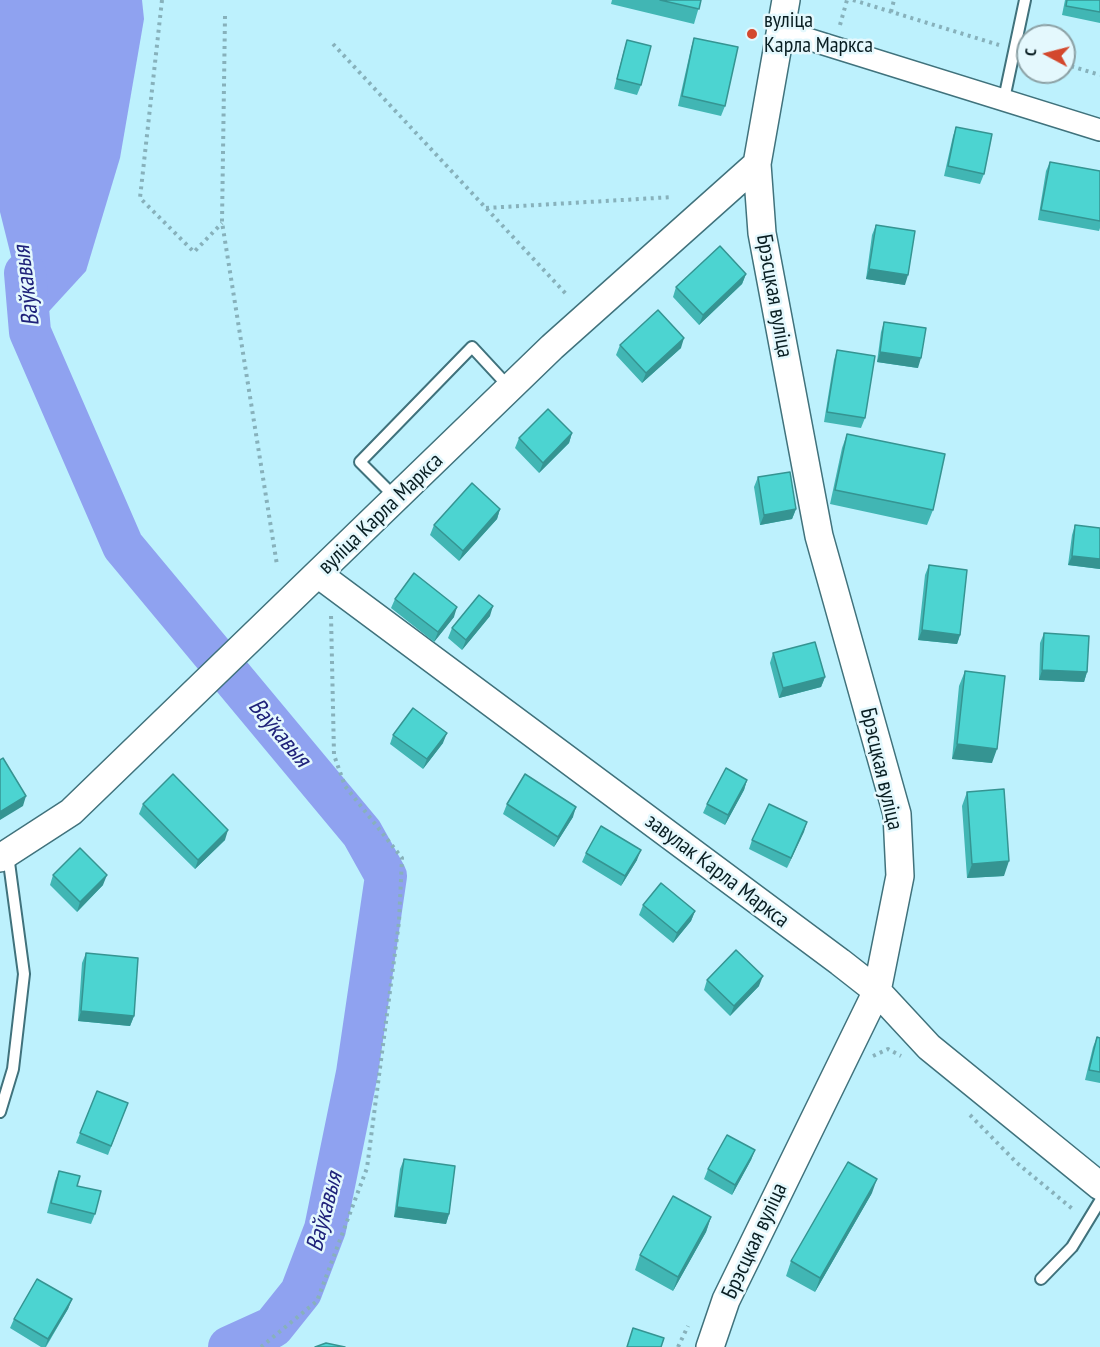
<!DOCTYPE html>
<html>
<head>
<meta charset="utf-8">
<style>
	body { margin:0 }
	#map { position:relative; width:1100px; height:1347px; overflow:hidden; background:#bdf1fd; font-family:"PT Sans Narrow",sans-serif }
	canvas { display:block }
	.north { position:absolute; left:1016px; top:24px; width:60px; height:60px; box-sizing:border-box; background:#e4f8fd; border:2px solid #8ca1a5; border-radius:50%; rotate:277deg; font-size:16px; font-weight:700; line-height:24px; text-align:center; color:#091e22 }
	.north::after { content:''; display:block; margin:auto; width:21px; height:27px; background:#d3482d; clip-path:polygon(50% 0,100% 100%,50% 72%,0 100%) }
</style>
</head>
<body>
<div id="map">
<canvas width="1100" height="1347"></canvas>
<div class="north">С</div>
</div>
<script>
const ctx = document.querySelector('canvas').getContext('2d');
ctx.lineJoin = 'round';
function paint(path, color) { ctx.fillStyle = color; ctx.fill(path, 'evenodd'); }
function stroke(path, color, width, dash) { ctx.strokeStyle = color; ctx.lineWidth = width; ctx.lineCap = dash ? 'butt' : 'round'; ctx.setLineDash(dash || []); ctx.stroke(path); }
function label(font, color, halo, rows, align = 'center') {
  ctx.font = font + ' "PT Sans Narrow",sans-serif'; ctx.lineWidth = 5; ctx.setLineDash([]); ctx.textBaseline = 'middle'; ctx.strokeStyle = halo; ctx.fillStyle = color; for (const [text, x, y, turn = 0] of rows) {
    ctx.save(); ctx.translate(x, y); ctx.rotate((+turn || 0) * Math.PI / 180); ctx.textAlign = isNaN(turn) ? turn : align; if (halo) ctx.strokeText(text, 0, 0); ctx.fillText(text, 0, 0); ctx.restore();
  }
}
paint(new Path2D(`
	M 0,0 L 142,0 L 144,19 L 120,158 L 86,271 L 30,332 L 0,212 Z`), '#8fa2f0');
stroke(new Path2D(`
	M 25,273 L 30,332 L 123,546 L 362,833 L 386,876 L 357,1073 L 325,1229 L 301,1292 L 273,1327 L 229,1347`), '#8fa2f0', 42);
const service = new Path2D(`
	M 1004,99 L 1025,0
	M 395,497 L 360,462 L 472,347 L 510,388
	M 0,1112 L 13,1069 L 24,974 L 8,855
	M 1041,1279 L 1072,1247 L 1100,1201`);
const minor = new Path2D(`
	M 782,31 L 1100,130`);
const tertiary = new Path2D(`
	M 318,574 L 840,962 L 877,991 L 929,1047 L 1100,1186
	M 0,858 L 71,812 L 552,347 L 757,164
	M 710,1347 L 726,1300 L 877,991 L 900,876 L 897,814 L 819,536 L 762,233 L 757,164 L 786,0`);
stroke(service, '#40727c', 14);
stroke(minor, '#40727c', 24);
stroke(tertiary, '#40727c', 30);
stroke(new Path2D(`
	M 162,0 L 140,198 L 194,252 L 222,223
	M 853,0 L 999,45
	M 891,12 L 894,0
	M 225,16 L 222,222 L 277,565
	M 840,25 L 847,0
	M 333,44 L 568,296
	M 1064,64 L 1100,75
	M 486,208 L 673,197
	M 873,1056 L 888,1049 L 901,1056
	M 970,1115 L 1017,1163 L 1075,1211
	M 261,1347 L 317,1301 L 367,1168 L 399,922 L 402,858 L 345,786 L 334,755 L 331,615
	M 678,1347 L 688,1326`), '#87b1bb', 4, [3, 4.5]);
stroke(service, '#fff', 10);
stroke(minor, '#fff', 21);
stroke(tertiary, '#fff', 27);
paint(new Path2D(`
	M 612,0 L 701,0 L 694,24 L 611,4 Z
	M 1065,0 L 1100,0 L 1100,23 L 1062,15 Z
	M 694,38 L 725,106 L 721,116 L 678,106 L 691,48 Z
	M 627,40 L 641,85 L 637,95 L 614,89 L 624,50 Z
	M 956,127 L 984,174 L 980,184 L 944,176 L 953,136 Z
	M 1050,162 L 1100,171 L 1100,228 L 1099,231 L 1038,220 L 1046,171 Z
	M 876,225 L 905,285 L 866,279 L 872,235 Z
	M 746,274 L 742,284 L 699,325 L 673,297 L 676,287 Z
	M 884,322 L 918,368 L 877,362 L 881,332 Z
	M 620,345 L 681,348 L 642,383 L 616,355 Z
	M 837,350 L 865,418 L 861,428 L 824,422 L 834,360 Z
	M 572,433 L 569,443 L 539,473 L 515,448 L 519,438 Z
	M 847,434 L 933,510 L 927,525 L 830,504 L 842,448 Z
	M 758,477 L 796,509 L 792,519 L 760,525 L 754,487 Z
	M 500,509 L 497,519 L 459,561 L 430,535 L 434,525 Z
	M 1075,525 L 1100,528 L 1100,569 L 1068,565 L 1072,535 Z
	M 929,565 L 960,635 L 957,644 L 918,640 L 925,575 Z
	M 395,599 L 454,617 L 434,642 L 391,608 Z
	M 490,616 L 462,650 L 448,638 L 452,628 Z
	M 1044,633 L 1087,672 L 1084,682 L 1039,680 L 1040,643 Z
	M 773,653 L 825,677 L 821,687 L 779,698 L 770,663 Z
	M 965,671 L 992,763 L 952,759 L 959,686 Z
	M 393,735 L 443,743 L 423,769 L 390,744 Z
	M 747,780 L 744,790 L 725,825 L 703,813 L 707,804 Z
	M 967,792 L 1004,876 L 967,878 L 962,806 Z
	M 143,804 L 225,840 L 195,869 L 139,814 Z
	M 507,804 L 573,817 L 554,847 L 503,814 Z
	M 807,822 L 787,868 L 749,849 L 752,840 Z
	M 586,853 L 637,860 L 621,886 L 582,862 Z
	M 53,875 L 103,885 L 77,912 L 50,885 Z
	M 643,905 L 695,911 L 691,921 L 673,943 L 639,915 Z
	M 86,953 L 134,1016 L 130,1026 L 78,1021 L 82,963 Z
	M 707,980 L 759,986 L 730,1016 L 704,990 Z
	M 1097,1037 L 1100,1038 L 1100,1083 L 1085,1080 L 1093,1047 Z
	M 97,1091 L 128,1103 L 108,1155 L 76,1143 Z
	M 755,1150 L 751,1160 L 732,1195 L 704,1179 L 708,1169 Z
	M 404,1159 L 449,1214 L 446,1224 L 394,1217 L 400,1169 Z
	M 59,1171 L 77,1186 L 95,1214 L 91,1224 L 47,1213 L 55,1181 Z
	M 872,1193 L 815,1292 L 786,1276 L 791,1261 Z
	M 711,1217 L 706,1232 L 673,1291 L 635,1270 L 640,1255 Z
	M 72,1299 L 68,1309 L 46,1347 L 41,1347 L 10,1328 L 14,1319 Z`), '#41b6b4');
paint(new Path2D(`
	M 869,269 L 908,275 L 905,285 L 866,279 Z
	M 746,274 L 742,284 L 699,325 L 703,315 Z
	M 684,338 L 681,348 L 642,383 L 646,373 Z
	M 880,352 L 921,358 L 918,368 L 877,362 Z
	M 572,433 L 569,443 L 539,473 L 543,463 Z
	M 500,509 L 497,519 L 459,561 L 463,551 Z
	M 796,509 L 792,519 L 760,525 L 764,515 Z
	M 1072,556 L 1100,559 L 1100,569 L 1068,565 Z
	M 493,606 L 490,616 L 462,650 L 466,640 Z
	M 457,607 L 454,617 L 434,642 L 438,632 Z
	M 922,630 L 960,635 L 957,644 L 918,640 Z
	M 1042,670 L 1087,672 L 1084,682 L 1039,680 Z
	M 825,677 L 821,687 L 779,698 L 783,688 Z
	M 447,733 L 443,743 L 423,769 L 427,759 Z
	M 957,744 L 997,749 L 992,763 L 952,759 Z
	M 747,780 L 744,790 L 725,825 L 728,815 Z
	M 26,796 L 23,806 L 0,820 L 0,812 Z
	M 576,807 L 573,817 L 554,847 L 558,837 Z
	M 807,822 L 804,832 L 787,868 L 791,858 Z
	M 228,830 L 225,840 L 195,869 L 198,860 Z
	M 641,850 L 637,860 L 621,886 L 625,876 Z
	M 1009,861 L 1004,876 L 967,878 L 972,864 Z
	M 107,875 L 103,885 L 77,912 L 80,902 Z
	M 695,911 L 691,921 L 673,943 L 677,933 Z
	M 763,976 L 759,986 L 730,1016 L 734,1006 Z
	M 81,1011 L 134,1016 L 130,1026 L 78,1021 Z
	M 755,1150 L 751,1160 L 732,1195 L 735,1185 Z
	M 877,1179 L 872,1193 L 815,1292 L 820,1278 Z
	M 397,1207 L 449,1214 L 446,1224 L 394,1217 Z
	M 711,1217 L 706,1232 L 673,1291 L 678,1277 Z
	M 72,1299 L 68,1309 L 45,1347 L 48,1339 Z`), '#359492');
const building = new Path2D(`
	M 660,0 L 701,0 L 699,9 Z
	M 1067,0 L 1100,0 L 1100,12 L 1066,6 Z
	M 694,38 L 738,47 L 725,106 L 682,96 Z
	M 627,40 L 651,46 L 641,85 L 617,79 Z
	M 956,127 L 992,134 L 984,174 L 948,166 Z
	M 1050,162 L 1100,171 L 1100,221 L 1041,210 Z
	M 876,225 L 915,231 L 908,275 L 869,269 Z
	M 720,246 L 746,274 L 703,315 L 676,287 Z
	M 658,310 L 684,338 L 646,373 L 620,345 Z
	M 884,322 L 926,328 L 921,358 L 880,352 Z
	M 837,350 L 875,356 L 865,418 L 827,412 Z
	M 548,409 L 572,433 L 543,463 L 519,438 Z
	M 847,434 L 945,454 L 933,510 L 835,490 Z
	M 790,472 L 796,509 L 764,515 L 758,477 Z
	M 472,483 L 500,509 L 463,551 L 434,525 Z
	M 1075,525 L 1100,528 L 1100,559 L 1072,556 Z
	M 929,565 L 967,570 L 960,635 L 922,630 Z
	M 414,573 L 457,607 L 438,632 L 395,599 Z
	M 479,595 L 493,606 L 466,640 L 452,628 Z
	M 1044,633 L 1089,636 L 1087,672 L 1042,670 Z
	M 815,642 L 825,677 L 783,688 L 773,653 Z
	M 965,671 L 1005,676 L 997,749 L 957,744 Z
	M 413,708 L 447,733 L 427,759 L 393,735 Z
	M 3,758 L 26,796 L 0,812 L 0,760 Z
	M 726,768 L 747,780 L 728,815 L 707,804 Z
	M 173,774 L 228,830 L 198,860 L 143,804 Z
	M 525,774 L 576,807 L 558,837 L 507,804 Z
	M 1004,789 L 1009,861 L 972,864 L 967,792 Z
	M 769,804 L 807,822 L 791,858 L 752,840 Z
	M 601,826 L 641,850 L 625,876 L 586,853 Z
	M 80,848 L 107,875 L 80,902 L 53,875 Z
	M 661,883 L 695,911 L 677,933 L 643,905 Z
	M 736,950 L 763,976 L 734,1006 L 707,980 Z
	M 86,953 L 138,958 L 134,1016 L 81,1011 Z
	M 1097,1037 L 1100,1038 L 1100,1072 L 1089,1070 Z
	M 97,1091 L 128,1103 L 111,1146 L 80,1133 Z
	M 727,1135 L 755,1150 L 735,1185 L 708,1169 Z
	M 404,1159 L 455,1166 L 449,1214 L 397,1207 Z
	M 848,1162 L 877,1179 L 820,1278 L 791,1261 Z
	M 59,1171 L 80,1176 L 77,1186 L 101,1191 L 95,1214 L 51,1203 Z
	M 673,1196 L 711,1217 L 678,1277 L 640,1255 Z
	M 37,1279 L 72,1299 L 48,1339 L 14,1319 Z
	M 633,1328 L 664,1338 L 661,1347 L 627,1347 Z
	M 326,1343 L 345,1347 L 315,1347 Z`);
paint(building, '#4cd4d1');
stroke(building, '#359492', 1.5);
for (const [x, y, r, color] of [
	[752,34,6,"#d3482d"]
]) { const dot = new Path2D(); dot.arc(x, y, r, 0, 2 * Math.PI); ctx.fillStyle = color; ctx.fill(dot); stroke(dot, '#e4f8fd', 2); }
label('22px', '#091e22', '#e4f8fd', [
	["вуліца",764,21],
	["Карла Маркса",764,46]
], 'left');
label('22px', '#091e22', '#e4f8fd', [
	["Брэсцкая вуліца",774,296,80],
	["вуліца Карла Маркса",381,514,-44],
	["Брэсцкая вуліца",881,769,77],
	["завулак Карла Маркса",717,871,37],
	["Брэсцкая вуліца",755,1241,-65]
]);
label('italic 24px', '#1f227a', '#e4f8fd', [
	["Ваўкавыя",27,286,-97],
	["Ваўкавыя",279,733,50],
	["Ваўкавыя",325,1212,-75]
]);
</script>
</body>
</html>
